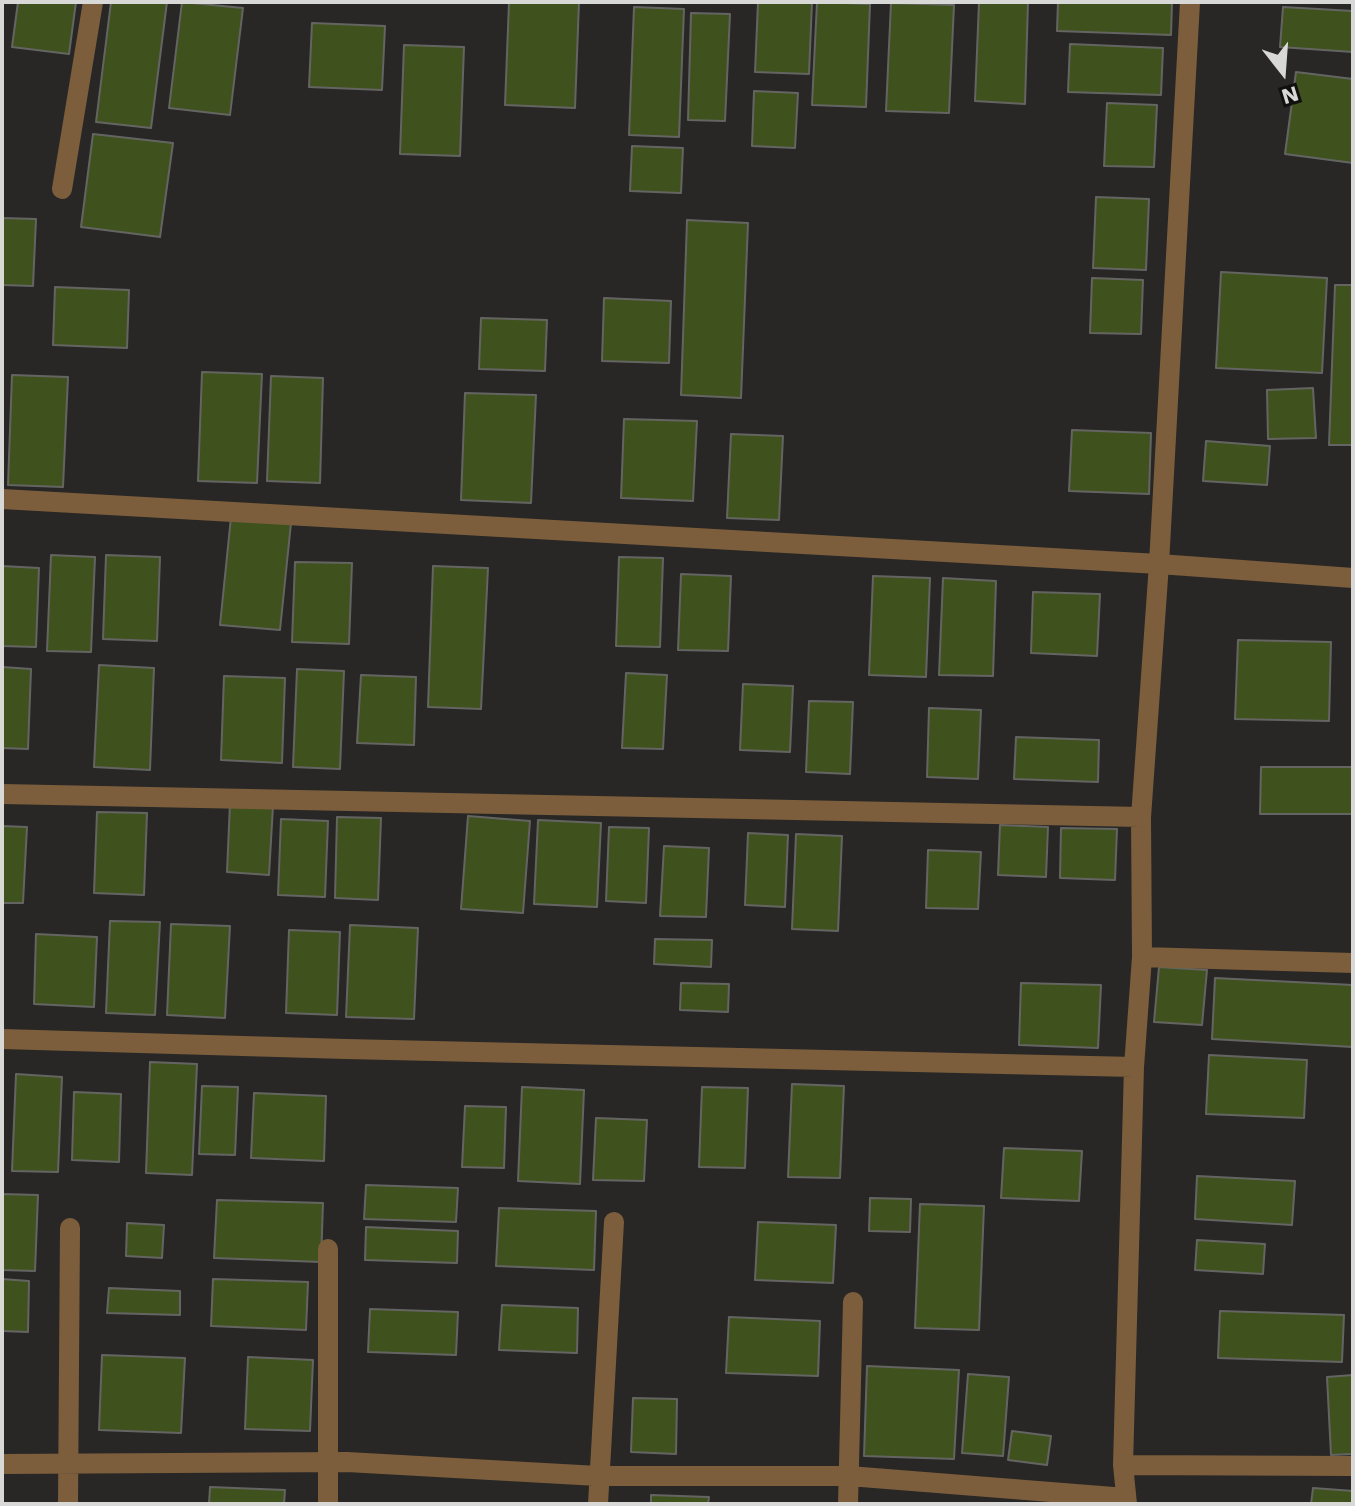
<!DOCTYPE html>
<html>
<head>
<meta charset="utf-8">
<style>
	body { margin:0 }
	#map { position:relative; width:1355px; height:1506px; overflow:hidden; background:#282725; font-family:"Work Sans",sans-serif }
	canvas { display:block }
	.frame { position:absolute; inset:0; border:4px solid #d8d8d6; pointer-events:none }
	.north { position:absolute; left:1243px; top:32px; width:80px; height:80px; -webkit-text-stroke:6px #10100f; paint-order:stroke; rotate:163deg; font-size:22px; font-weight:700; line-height:32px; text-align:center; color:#d8d8d6 }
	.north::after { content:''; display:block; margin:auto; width:28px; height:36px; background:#d8d8d6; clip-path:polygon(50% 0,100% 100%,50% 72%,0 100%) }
</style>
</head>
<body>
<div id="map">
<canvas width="1355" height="1506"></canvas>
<div class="frame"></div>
<div class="north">N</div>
</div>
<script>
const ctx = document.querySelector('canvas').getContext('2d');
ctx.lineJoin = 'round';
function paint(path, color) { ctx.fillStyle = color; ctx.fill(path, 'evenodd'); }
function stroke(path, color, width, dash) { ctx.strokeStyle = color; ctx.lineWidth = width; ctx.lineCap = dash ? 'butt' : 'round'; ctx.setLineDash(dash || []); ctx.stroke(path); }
const building = new Path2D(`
	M 18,2 L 76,2 L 69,54 L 12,47 Z
	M 111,2 L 167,2 L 151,128 L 96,122 Z
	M 182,2 L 243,8 L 230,115 L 169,108 Z
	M 509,2 L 579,2 L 575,108 L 505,105 Z
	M 758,2 L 812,2 L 809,74 L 755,72 Z
	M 817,2 L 870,4 L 866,107 L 812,105 Z
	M 979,2 L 1028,2 L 1025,104 L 975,101 Z
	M 1058,2 L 1172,2 L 1171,35 L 1057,31 Z
	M 891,3 L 954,5 L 949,113 L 886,111 Z
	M 634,7 L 684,9 L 679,137 L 629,135 Z
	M 1283,7 L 1353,11 L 1353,52 L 1280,47 Z
	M 691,13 L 730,14 L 725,121 L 688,120 Z
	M 312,23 L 385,26 L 382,90 L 309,87 Z
	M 1070,44 L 1163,48 L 1161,95 L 1068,92 Z
	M 404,45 L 464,47 L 460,156 L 400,154 Z
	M 1296,72 L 1353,79 L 1353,163 L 1285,154 Z
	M 754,91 L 798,93 L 795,148 L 752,146 Z
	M 1107,103 L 1157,105 L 1154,167 L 1104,166 Z
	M 93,134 L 173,143 L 160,237 L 81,227 Z
	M 632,146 L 683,148 L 681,193 L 630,191 Z
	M 1096,197 L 1149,199 L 1146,270 L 1093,268 Z
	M 2,218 L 36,219 L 33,286 L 2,285 Z
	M 687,220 L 748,223 L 741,398 L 681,395 Z
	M 1221,272 L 1327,278 L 1322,373 L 1216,368 Z
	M 1092,278 L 1143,280 L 1141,334 L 1090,333 Z
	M 1335,285 L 1353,285 L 1353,445 L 1329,445 Z
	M 55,287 L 129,290 L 127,348 L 53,345 Z
	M 604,298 L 671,301 L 669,363 L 602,361 Z
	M 481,318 L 547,320 L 545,371 L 479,369 Z
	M 202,372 L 262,374 L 257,483 L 198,481 Z
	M 12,375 L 68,377 L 63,487 L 8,485 Z
	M 271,376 L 323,378 L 320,483 L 267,481 Z
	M 1313,388 L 1316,438 L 1268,439 L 1267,390 Z
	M 465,393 L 536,395 L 531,503 L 461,500 Z
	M 624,419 L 697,421 L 693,501 L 621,498 Z
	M 1072,430 L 1151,433 L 1149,494 L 1069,491 Z
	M 731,434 L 783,436 L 779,520 L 727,518 Z
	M 1206,441 L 1270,446 L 1267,485 L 1203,481 Z
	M 231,517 L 291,523 L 280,630 L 220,625 Z
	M 51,555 L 95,557 L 91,652 L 47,651 Z
	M 106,555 L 160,557 L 157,641 L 103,639 Z
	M 619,557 L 663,558 L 660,647 L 616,646 Z
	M 295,562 L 352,563 L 349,644 L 292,642 Z
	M 2,566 L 39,568 L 36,647 L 2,646 Z
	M 433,566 L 488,568 L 481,709 L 428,707 Z
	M 681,574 L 731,576 L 728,651 L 678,650 Z
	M 873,576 L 930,578 L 926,677 L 869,675 Z
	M 943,578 L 996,581 L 993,676 L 939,675 Z
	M 1033,592 L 1100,594 L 1097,656 L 1031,653 Z
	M 1238,640 L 1331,642 L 1329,721 L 1235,719 Z
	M 99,665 L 154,668 L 150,770 L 94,767 Z
	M 2,667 L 31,669 L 28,749 L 2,748 Z
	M 297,669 L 344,671 L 340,769 L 293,767 Z
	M 626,673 L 667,675 L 663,749 L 622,748 Z
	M 361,675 L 416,677 L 414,745 L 357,743 Z
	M 224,676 L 285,678 L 282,763 L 221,760 Z
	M 743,684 L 793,686 L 790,752 L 740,750 Z
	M 809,701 L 853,702 L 850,774 L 806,772 Z
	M 929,708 L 981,710 L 978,779 L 927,777 Z
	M 1016,737 L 1099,740 L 1098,782 L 1014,779 Z
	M 1261,767 L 1353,767 L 1353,814 L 1260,814 Z
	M 230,803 L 273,806 L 269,875 L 227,872 Z
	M 97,812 L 147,813 L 144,895 L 94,893 Z
	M 468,816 L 530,821 L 523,913 L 461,909 Z
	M 337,817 L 381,818 L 378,900 L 335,898 Z
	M 281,819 L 328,821 L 325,897 L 278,895 Z
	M 538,820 L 601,823 L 597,907 L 534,904 Z
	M 1000,825 L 1048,827 L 1046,877 L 998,875 Z
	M 2,826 L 27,827 L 23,903 L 2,903 Z
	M 609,827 L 649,828 L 646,903 L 606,901 Z
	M 1061,828 L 1117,829 L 1115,880 L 1060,878 Z
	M 748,833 L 788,835 L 785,907 L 745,905 Z
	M 796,834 L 842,836 L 838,931 L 792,929 Z
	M 664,846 L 709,848 L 706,917 L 660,916 Z
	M 928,850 L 981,852 L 978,909 L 926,908 Z
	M 110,921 L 160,922 L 155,1015 L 106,1013 Z
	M 171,924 L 230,926 L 225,1018 L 167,1015 Z
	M 350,925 L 418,928 L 414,1019 L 346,1017 Z
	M 289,930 L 340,932 L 337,1015 L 286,1013 Z
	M 36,934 L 97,937 L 94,1007 L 34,1004 Z
	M 655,939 L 712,940 L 711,967 L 654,964 Z
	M 1159,967 L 1207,970 L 1202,1025 L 1154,1022 Z
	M 1215,978 L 1353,985 L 1353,1047 L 1212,1039 Z
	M 681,983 L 729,984 L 728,1012 L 680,1010 Z
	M 1021,983 L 1101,985 L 1098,1048 L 1019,1045 Z
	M 1209,1055 L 1307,1060 L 1304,1118 L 1206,1114 Z
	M 150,1062 L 197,1064 L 192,1175 L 146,1173 Z
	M 16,1074 L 62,1077 L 58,1172 L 12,1171 Z
	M 792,1084 L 844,1086 L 840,1178 L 788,1177 Z
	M 202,1086 L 238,1087 L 235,1155 L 199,1154 Z
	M 522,1087 L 584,1090 L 580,1184 L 518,1181 Z
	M 702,1087 L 748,1088 L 745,1168 L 699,1167 Z
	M 74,1092 L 121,1094 L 119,1162 L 72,1160 Z
	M 254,1093 L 326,1096 L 324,1161 L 251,1158 Z
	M 465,1106 L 506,1107 L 504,1168 L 462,1167 Z
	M 596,1118 L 647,1120 L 644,1181 L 593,1180 Z
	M 1004,1148 L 1082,1151 L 1079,1201 L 1001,1198 Z
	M 1197,1176 L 1295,1181 L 1292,1225 L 1195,1219 Z
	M 366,1185 L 458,1188 L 456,1222 L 364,1219 Z
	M 2,1194 L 38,1195 L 35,1271 L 2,1270 Z
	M 870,1198 L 911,1199 L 910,1232 L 869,1231 Z
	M 217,1200 L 323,1203 L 321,1262 L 214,1258 Z
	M 920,1204 L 984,1206 L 979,1330 L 915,1328 Z
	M 499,1208 L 596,1211 L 594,1270 L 496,1266 Z
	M 758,1222 L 836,1225 L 833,1283 L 755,1280 Z
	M 127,1223 L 164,1225 L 162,1258 L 126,1256 Z
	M 366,1227 L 458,1231 L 457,1263 L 365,1260 Z
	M 1197,1240 L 1265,1244 L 1263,1274 L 1195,1270 Z
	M 2,1279 L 29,1281 L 28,1332 L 2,1331 Z
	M 213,1279 L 308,1282 L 306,1330 L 211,1326 Z
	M 109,1288 L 180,1291 L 180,1315 L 107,1313 Z
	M 502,1305 L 578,1308 L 577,1353 L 499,1350 Z
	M 370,1309 L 458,1312 L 456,1355 L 368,1352 Z
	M 1220,1311 L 1344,1315 L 1342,1362 L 1218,1358 Z
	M 729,1317 L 820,1321 L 818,1376 L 726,1373 Z
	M 102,1355 L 185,1358 L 181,1433 L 99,1430 Z
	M 248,1357 L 313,1360 L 310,1431 L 245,1429 Z
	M 867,1366 L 959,1370 L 954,1459 L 864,1456 Z
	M 968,1374 L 1009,1377 L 1003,1456 L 962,1453 Z
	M 1353,1375 L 1353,1454 L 1331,1455 L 1327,1377 Z
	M 633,1398 L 677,1399 L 676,1454 L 631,1452 Z
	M 1012,1431 L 1051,1436 L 1047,1465 L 1008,1460 Z
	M 210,1487 L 285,1490 L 284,1504 L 209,1504 Z
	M 1313,1488 L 1353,1491 L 1353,1504 L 1311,1504 Z
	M 651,1495 L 709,1497 L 708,1504 L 651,1504 Z`);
paint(building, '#3f511d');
stroke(building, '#646562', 2);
stroke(new Path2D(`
	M 62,189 L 93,2
	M 2,499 L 1159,564 L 1353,578
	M 2,794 L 1141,817
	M 1142,957 L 1353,963
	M 2,1039 L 346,1049 L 1134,1067
	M 328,1249 L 328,1504
	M 2,1464 L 347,1462 L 598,1476 L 849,1476 L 1126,1498
	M 1123,1465 L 1353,1466
	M 68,1504 L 70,1228
	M 598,1504 L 614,1222
	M 848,1504 L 853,1302
	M 1127,1504 L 1123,1465 L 1134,1067 L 1142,957 L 1141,817 L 1159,564 L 1190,2`), '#7c5e3d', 20);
</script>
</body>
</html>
